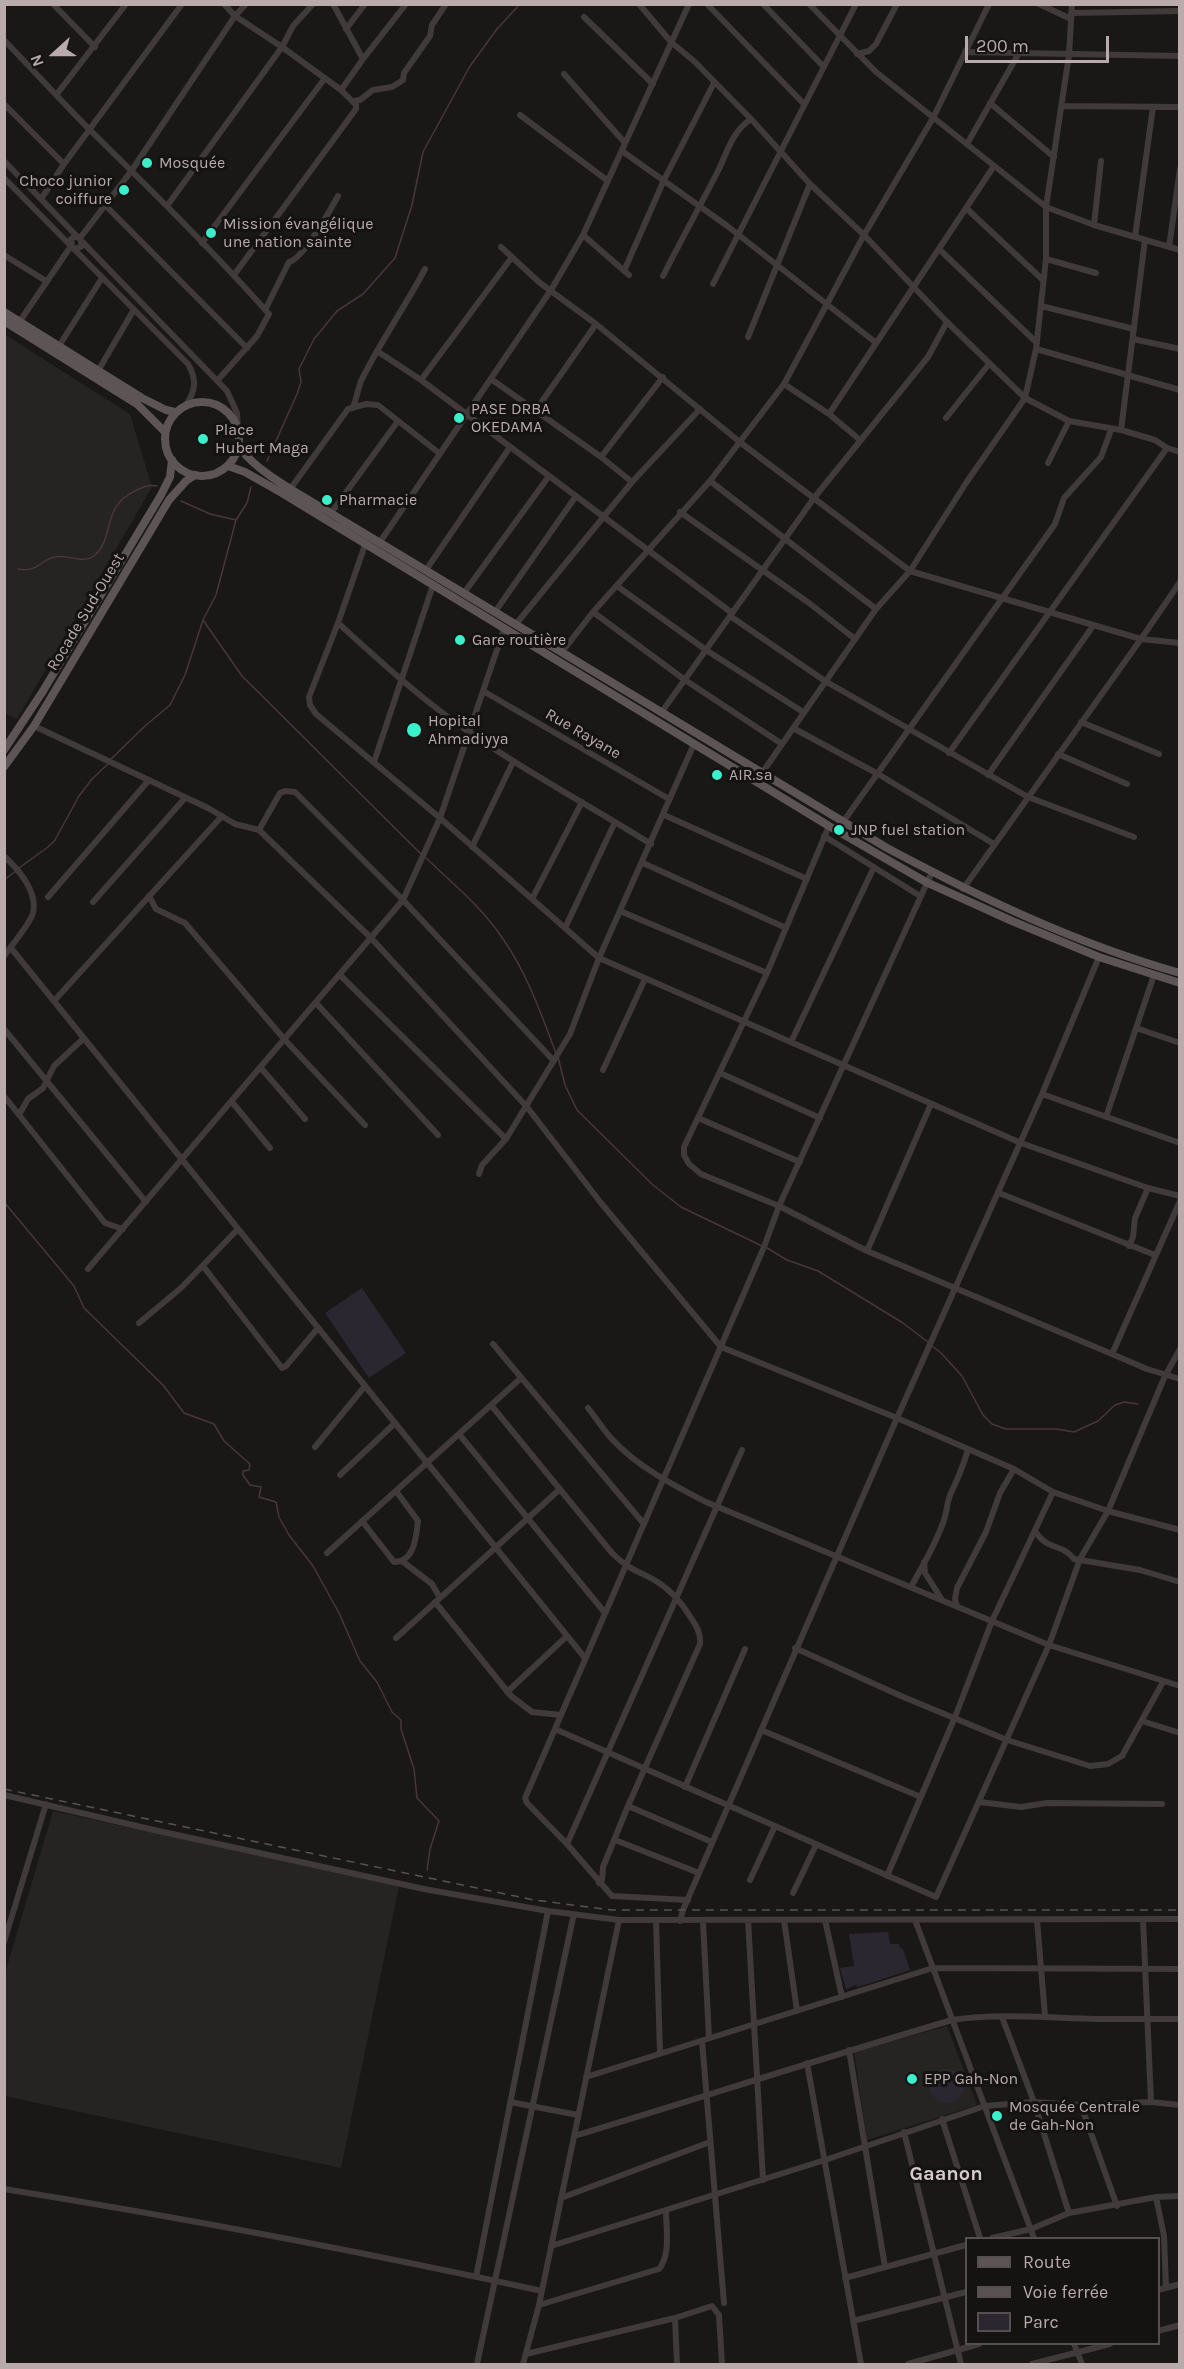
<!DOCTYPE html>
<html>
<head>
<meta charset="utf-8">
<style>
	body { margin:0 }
	#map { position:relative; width:1184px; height:2369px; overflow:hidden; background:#191817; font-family:Karla,sans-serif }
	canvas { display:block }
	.frame { position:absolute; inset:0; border:6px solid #b9aaac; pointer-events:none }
	.legend { position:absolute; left:965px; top:2237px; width:195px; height:108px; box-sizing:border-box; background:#141312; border:2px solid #564f50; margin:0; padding:8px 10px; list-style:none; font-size:18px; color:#b9aaac }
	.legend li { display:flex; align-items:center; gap:12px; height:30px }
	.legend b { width:30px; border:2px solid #564f50 }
	.north { position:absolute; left:24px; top:24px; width:60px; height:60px; -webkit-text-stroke:4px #141312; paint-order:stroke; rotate:249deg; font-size:16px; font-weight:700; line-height:24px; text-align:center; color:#b9aaac }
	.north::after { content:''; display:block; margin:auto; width:21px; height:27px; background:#b9aaac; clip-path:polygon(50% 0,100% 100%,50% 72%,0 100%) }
	.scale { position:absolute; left:965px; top:36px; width:144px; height:27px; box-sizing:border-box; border:3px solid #b9aaac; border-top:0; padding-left:8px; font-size:18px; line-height:21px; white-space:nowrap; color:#b9aaac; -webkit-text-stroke:4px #141312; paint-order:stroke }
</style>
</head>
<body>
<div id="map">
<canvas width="1184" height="2369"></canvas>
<div class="frame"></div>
<ul class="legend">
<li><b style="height:8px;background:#5d5455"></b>Route</li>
<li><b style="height:8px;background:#595152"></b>Voie ferrée</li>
<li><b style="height:16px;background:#2a2731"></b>Parc</li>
</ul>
<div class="north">N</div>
<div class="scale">200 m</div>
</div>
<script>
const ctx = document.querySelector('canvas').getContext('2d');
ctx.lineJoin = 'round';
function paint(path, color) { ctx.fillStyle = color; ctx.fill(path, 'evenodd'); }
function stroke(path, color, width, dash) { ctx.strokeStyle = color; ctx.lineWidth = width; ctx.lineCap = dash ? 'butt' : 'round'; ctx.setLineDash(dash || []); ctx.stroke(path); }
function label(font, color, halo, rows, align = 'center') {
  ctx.font = font + ' Karla,sans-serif'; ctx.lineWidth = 6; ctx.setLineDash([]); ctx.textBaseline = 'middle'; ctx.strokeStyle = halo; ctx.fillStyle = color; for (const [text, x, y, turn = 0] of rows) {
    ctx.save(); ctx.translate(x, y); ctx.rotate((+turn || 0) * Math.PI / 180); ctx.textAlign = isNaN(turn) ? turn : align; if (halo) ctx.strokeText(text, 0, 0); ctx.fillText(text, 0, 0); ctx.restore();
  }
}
paint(new Path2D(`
	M 4,334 L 130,414 L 152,487 L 17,719 L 4,713 Z
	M 53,1811 L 399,1886 L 341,2168 L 5,2096 L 4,1977 Z
	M 947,2026 L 977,2105 L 867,2140 L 854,2052 Z`), '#262423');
paint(new Path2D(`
	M 362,1288 L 406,1353 L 369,1378 L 325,1313 Z
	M 888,1932 L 890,1944 L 899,1944 L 900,1948 L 903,1949 L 910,1970 L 858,1987 L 856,1985 L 846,1989 L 840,1968 L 854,1966 L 849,1934 Z
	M930 2086a17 17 0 1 1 34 0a17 17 0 1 1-34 0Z`), '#2a2731');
stroke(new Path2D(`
	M 267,461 L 297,394 L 301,382 L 299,369 L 314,339 L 337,311 L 363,294 L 395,258 L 412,205 L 423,152 L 470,66 L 497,29 L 520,4
	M 181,501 L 210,514 L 236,520
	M 18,569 C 39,573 40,559 55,557 C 69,554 84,565 95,555 C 115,537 101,507 135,491 C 143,487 149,484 157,486
	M 203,620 L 242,676 L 422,855
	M 110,760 L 145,726 L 170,705 L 185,675 L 203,620 L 216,595 L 236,520 L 247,503 L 251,487
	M 426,858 C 452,883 483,908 503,939 C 527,973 541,1014 556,1053
	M 19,868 L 48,847 L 55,840 L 79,796 L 92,779 L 108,764
	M 4,880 L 16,871
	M 558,1057 L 565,1085 L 577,1110 L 653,1185 L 681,1207 L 762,1246
	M 4,1202 L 74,1286 L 84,1308 L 163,1385 L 184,1413 L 214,1424 L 224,1441 L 250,1464 L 249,1470 L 243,1471 L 243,1475 L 250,1485 L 261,1487 L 259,1497 L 276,1502 L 279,1517 L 289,1535 L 313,1566 L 339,1613 L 360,1661 L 377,1682 L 392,1712 L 401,1720 L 401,1729 L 414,1769 L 417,1798 L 439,1821 L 430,1849 L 427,1870
	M 767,1248 L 787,1260 L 818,1271 L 903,1323 L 928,1342
	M 931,1345 L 941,1353 L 962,1376 L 983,1415 L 992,1424 L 1006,1429 L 1057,1429 L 1074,1432 L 1098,1421 L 1115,1405 L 1124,1402 L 1138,1404`), '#49353e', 1.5);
stroke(new Path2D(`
	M 53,4 L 95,47
	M 224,4 L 235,16 L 282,47 L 341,90 L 356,105 L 356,109 L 234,275
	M 333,4 L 363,59
	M 639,4 L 671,42 L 695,62 L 751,119 L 810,184 L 864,235 L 947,322 L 1025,398 L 1069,421 L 1121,430 L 1155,440 L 1167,448 L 1180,452
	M 707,4 L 803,103
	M 763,4 L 823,66
	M 809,4 L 876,72 L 1046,207 L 1094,225 L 1180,250
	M 1039,4 L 1071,19
	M 1071,13 L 1180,11
	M 584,17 L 653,84
	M 346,29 L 365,4
	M 4,40 C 33,70 61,101 90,130 C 151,190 212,250 269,314 L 257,336 L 217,381
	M 965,52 L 1180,56
	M 857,54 L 869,51 L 876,44 L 897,4
	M 564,74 L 625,143
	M 341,90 L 363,59 L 406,4
	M 57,94 L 126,4
	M 354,101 L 360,100 L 373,90 L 392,87 L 403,80 L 404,73 L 430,36 L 432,25 L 446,4
	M 990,103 L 1054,157
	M 4,104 L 64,164
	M 1062,106 L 1180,107
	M 520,115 L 608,181
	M 967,144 L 1019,53
	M 622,151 L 726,225 L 875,342
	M 4,161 L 227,391 L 237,413 L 238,429
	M 4,178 L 71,246 L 20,321
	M 41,199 L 64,164 L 182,4
	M 106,206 L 247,348
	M 167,206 L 282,47 L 293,26 L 313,4
	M 966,208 L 1043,280
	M 1094,225 L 1101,161
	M 583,235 L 629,275
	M 80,237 L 74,237 L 71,239 L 72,247 L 76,249 L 82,246 L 80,238 L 132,170 L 235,16 L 246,4
	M 1135,237 L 1153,107
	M 202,243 L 325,78
	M 501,247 L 540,283 L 596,324
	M 1169,247 L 1180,169
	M 73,248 L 188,364 C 197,380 196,390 186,405
	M 939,249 L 1037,343
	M 4,255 L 46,281
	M 1046,259 L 1096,273
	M 624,271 L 664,180 L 714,83
	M 663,276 C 680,242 699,208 717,173 C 727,154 731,132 751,119
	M 713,284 L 856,4
	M 1041,306 L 1134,329
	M 265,310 L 289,262 C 304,258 329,212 338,196
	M 748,337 L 810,184
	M 1133,339 L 1180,349
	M 59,346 L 102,278
	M 1036,349 L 1180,390
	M 377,351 L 421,380 L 732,613
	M 98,371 L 133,311
	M 491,379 L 601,457 L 632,482
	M 421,380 L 512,257
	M 784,384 L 829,414 L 860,440
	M 353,408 C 356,399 358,390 361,381 C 380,342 405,307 425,269
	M 536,410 L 596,324 L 741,443 L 910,571 L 1141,639 L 1180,643
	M 829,414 L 994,166
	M 946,418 L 989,364
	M 1121,430 L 1145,240
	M 601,457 L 663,377
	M 1048,463 L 1069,421
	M 710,481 L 876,609
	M 291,488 L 348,409 L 366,404 L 378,405 L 439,453
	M 680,512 L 809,603 L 855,639
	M 331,513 L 398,421
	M 380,542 L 551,290 L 583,235 L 689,4
	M 365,545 L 338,623 L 309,697 L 310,705 L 316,714 L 440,818 L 599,958 L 1021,1143 L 1148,1188 L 1180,1196
	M 426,570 L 510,447
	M 617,586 L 706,650 L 803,712
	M 464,593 L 549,476
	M 495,612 L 576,496
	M 593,612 L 685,680 L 782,744
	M 730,616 L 825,681 L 1028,797 L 1134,837
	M 338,623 C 381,662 424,702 472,734 C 529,774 591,806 651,844
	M 516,624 L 632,482 L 700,409
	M 562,652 L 593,612 L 710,481 L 784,384 L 864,235 L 933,118 L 989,4
	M 483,691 L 669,799
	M 661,713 L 814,498 L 928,357 L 947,322
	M 1081,722 L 1159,754
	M 34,726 L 208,808 L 235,824 L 259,830 L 371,938 L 527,1107 L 601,1203 L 721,1347 L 897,1418 L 1014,1469 L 1053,1492 L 1108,1511 L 1180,1530
	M 793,728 L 878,774 L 994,844
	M 949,753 L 1167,448
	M 1058,754 L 1127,784
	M 374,762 L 433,585
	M 762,773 L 876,609 L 910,571 L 966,483 L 1025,398 L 1036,349 L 1046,259 L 1046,207 L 1069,55 L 1072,4
	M 988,775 L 1093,626
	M 664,815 L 807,879
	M 843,822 L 1055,524 L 1064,498 L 1101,457 L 1111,430
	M 829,826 L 767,973 L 684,1147 L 684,1155 L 689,1164 L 701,1174 L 779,1206 L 867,1251 L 1112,1354
	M 259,830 L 280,793 L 285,791 L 295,792 L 403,900 L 554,1061
	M 824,836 L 920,896
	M 472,847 L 513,762
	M 4,856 C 19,870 38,891 33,913 C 30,924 11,946 4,956
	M 643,863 L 786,928
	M 963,889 L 1141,639 L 1180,582
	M 149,896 L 156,909 L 185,923 L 285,1040 L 365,1125
	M 48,897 L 149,780
	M 532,899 L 582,802
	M 93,902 L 185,798
	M 620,911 L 767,973
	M 565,928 L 615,822
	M 11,948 L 585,1658
	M 340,975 L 506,1139
	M 54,1001 L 222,816
	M 316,1003 L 438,1135
	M 1136,1028 L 1180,1043
	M 4,1029 L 146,1202
	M 791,1042 L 874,867
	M 261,1068 L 305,1119
	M 603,1070 L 645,979
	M 720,1073 L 820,1118
	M 1042,1094 L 1180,1143
	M 4,1096 L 105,1223 L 123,1229
	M 232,1102 L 270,1148
	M 20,1113 L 28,1099 L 43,1088 L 54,1066 L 84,1038
	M 1106,1117 L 1154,975
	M 698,1118 L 800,1162
	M 479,1174 L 482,1165 L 506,1139 L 570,1034 L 599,958 L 694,744
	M 999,1193 L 1155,1255
	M 1180,1201 L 1112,1354 L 1147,1369 L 1180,1379
	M 1129,1246 L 1133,1237 L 1135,1218 L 1148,1188
	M 867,1251 L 931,1104
	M 203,1266 L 282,1368 L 286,1366 L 318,1328
	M 88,1269 L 403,900 L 440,818 L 504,629
	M 139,1323 L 181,1288 L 238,1229
	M 493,1344 L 644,1524
	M 491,1405 L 612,1553 C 629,1570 637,1570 656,1581 C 671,1590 682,1603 691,1618 C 697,1626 701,1635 700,1644 L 628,1806 L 603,1867 L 602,1880 L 599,1883
	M 588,1408 C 596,1418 603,1429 611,1438 C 636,1466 673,1485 706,1502 L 1049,1645 L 1180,1686
	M 459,1434 L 605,1613
	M 315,1447 L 365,1386
	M 340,1475 L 395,1423
	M 362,1521 L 394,1562 C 415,1562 416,1536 418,1521 L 396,1491
	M 1035,1531 C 1047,1551 1062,1543 1074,1559 L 1140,1570 L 1180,1582
	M 327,1553 L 521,1378
	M 402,1561 L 432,1584 L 440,1598
	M 924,1562 L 925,1573 L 941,1598
	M 911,1587 C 923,1565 936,1544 944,1520 C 947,1511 947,1501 951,1493 C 958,1478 964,1465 968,1449
	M 435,1602 L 511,1696 L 532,1712 L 561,1715
	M 957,1606 L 955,1599 L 957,1588 L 986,1532 L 1000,1493 L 1014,1469
	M 396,1638 L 560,1489
	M 795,1648 L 901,1696 L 1007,1740 L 1090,1766 L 1108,1764 L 1122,1756 L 1163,1682
	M 507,1692 L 567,1636
	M 1142,1721 L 1180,1733
	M 555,1729 L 936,1897 L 1049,1645 L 1080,1559 L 1108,1511 L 1165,1376 L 1180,1349
	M 761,1730 L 921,1797
	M 685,1787 L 745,1649
	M 4,1795 L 154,1830 L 424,1889 L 548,1911 L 619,1920 L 1180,1919
	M 979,1802 L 1021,1807 L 1047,1803 L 1162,1804
	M 628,1806 L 712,1842
	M 615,1840 L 699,1873
	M 567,1844 L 742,1450
	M 887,1876 L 955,1717 L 992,1621 L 1053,1492
	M 750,1880 L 775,1826
	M 793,1893 L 816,1845
	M 688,1900 L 612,1896 L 567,1844 L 527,1803 L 525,1798 L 764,1247 L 779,1206 L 932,872
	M 1143,1919 L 1151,2102
	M 748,1920 L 763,2180
	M 784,1920 L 797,2011
	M 825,1920 L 842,1997
	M 915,1920 L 1034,2238
	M 1037,1920 L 1045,2016
	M 656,1921 L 660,2053
	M 680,1921 L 683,1910 L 897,1418 L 1042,1094 L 1099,957
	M 703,1921 L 709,2038
	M 4,1942 L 46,1804
	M 1002,2017 L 1034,2102 L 1069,2213
	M 702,2041 L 724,2303
	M 849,2050 L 885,2267
	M 807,2063 L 861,2364
	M 586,2077 L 933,1968 L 1180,1969
	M 510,2102 L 578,2115
	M 1081,2105 L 1117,2206
	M 942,2119 L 980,2238
	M 904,2132 L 961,2364
	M 574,2136 C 700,2098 826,2057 952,2020 C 1000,2013 1048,2018 1096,2019 C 1124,2019 1152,2019 1180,2019
	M 4,2189 C 184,2218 364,2252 542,2291
	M 1156,2197 L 1164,2236 L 1166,2288
	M 561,2198 L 710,2142
	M 992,2238 L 1031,2229 L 1069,2213 L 1156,2197 L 1180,2196
	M 551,2246 L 825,2160 L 985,2106 L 1034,2102 L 1081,2105 L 1151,2102 L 1180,2105
	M 476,2277 L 548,1911
	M 845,2278 L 966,2245
	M 1158,2290 L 1180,2284
	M 539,2305 L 659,2269 C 671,2255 666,2228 666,2210
	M 675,2318 L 677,2364
	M 853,2321 L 966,2292
	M 1158,2331 L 1180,2325
	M 1074,2344 L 1082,2364
	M 526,2354 L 675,2318 L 712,2306 L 719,2315 L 722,2364
	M 477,2364 L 573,1918
	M 523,2364 L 539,2305 L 619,1920
	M 908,2364 L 979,2344
	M 1032,2364 L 1110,2344`), '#403a3a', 6);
stroke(new Path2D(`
	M 4,312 L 142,398 L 166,410 L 175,412
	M 4,321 L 137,404 L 165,432
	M165 439a37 37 0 1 1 74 0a37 37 0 1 1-74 0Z
	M 239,446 C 255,473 314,502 342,520 L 887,848 C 981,898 1077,944 1180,973
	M 228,466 L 245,472 L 282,493 L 829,826 L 926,882 L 1012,921 L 1099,957 L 1180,983
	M 4,750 L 43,691 L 161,495 L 170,477 L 172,460
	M 4,767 L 34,726 L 169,500 L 186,481 L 195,475`), '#5d5455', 8);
stroke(new Path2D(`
	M 4,1789 L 534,1900 L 612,1910 L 1180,1910`), '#595152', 1.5, [8, 6]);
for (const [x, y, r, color] of [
	[147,163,6,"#39f0cb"],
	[124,190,6,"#39f0cb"],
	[211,233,6,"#39f0cb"],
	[459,418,6,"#39f0cb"],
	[203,439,6,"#39f0cb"],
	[327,500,6,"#39f0cb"],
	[460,640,6,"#39f0cb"],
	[414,730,8,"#39f0cb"],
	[717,775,6,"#39f0cb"],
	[839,830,6,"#39f0cb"],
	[912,2079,6,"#39f0cb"],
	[997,2116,6,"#39f0cb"]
]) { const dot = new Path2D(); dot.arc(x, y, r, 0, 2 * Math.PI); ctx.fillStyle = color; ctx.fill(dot); stroke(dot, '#141312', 2); }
label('16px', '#b9aaac', '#141312', [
	["Mosquée",159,163],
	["Choco junior",112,181,"right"],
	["coiffure",112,199,"right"],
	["Mission évangélique",223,224],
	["une nation sainte",223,242],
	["PASE DRBA",471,409],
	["OKEDAMA",471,427],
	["Place",215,430],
	["Hubert Maga",215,448],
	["Pharmacie",339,500],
	["Gare routière",472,640],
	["Hopital",428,721],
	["Ahmadiyya",428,739],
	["AIR.sa",729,775],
	["JNP fuel station",851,830],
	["EPP Gah-Non",924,2079],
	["Mosquée Centrale",1009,2107],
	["de Gah-Non",1009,2125]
], 'left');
label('16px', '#b9aaac', '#141312', [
	["Rocade Sud-Ouest",86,612,-59],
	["Rue Rayane",583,734,30]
]);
label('bold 20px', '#d5cbcc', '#141312', [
	["Gaanon",946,2174]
]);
</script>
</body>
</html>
